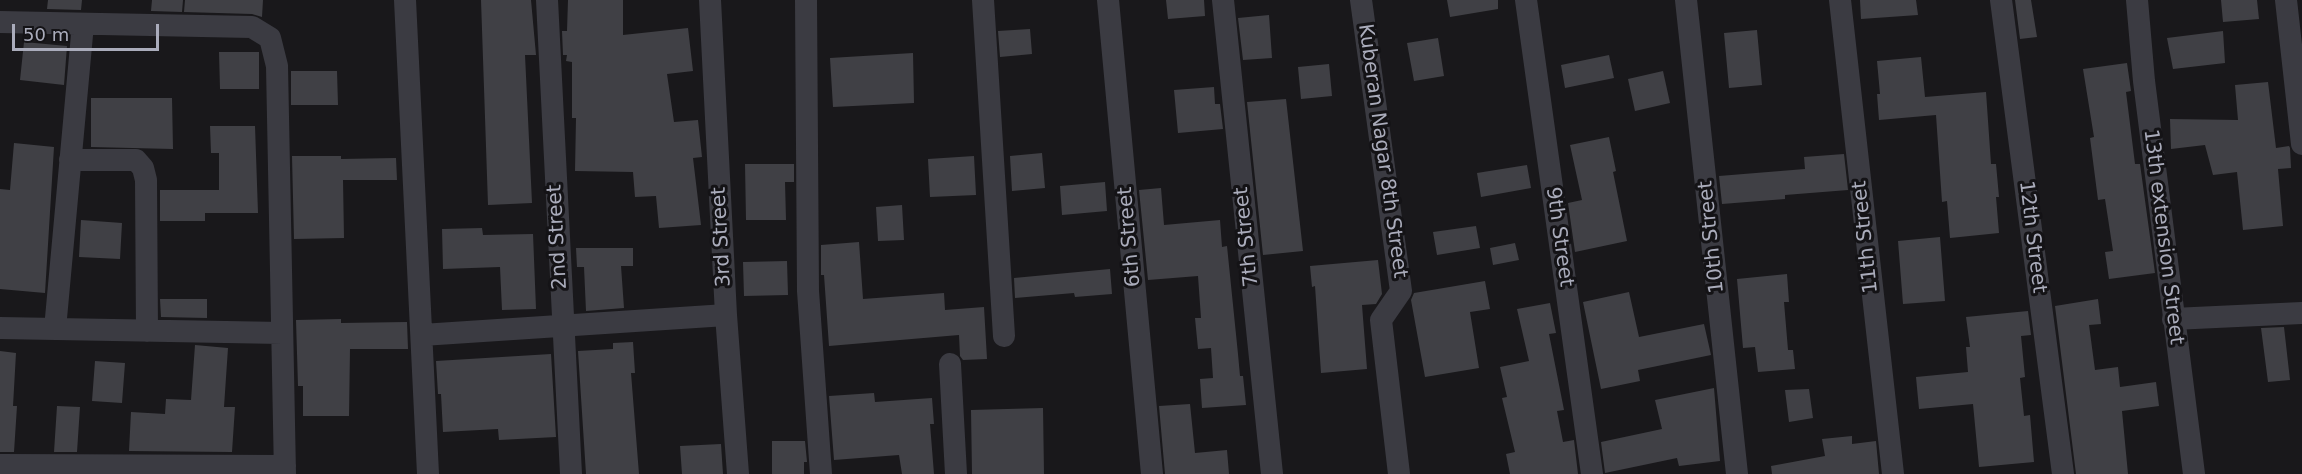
<!DOCTYPE html>
<html>
<head>
<meta charset="utf-8">
<style>
	body { margin:0 }
	#map { position:relative; width:2302px; height:474px; overflow:hidden; background:#19181b; font-family:"DejaVu Sans",sans-serif }
	canvas { display:block }
	.scale { position:absolute; left:12px; top:24px; width:147px; height:27px; box-sizing:border-box; border:3px solid #aaacbb; border-top:0; padding-left:8px; font-size:18px; line-height:21px; white-space:nowrap; color:#aaacbb; -webkit-text-stroke:4px #141316; paint-order:stroke }
</style>
</head>
<body>
<div id="map">
<canvas width="2302" height="474"></canvas>
<div class="scale">50 m</div>
</div>
<script>
const ctx = document.querySelector('canvas').getContext('2d');
ctx.lineJoin = 'round';
function paint(path, color) { ctx.fillStyle = color; ctx.fill(path, 'evenodd'); }
function stroke(path, color, width, dash) { ctx.strokeStyle = color; ctx.lineWidth = width; ctx.lineCap = dash ? 'butt' : 'round'; ctx.setLineDash(dash || []); ctx.stroke(path); }
function label(font, color, halo, rows, align = 'center') {
  ctx.font = font + ' "DejaVu Sans",sans-serif'; ctx.lineWidth = 6; ctx.setLineDash([]); ctx.textBaseline = 'middle'; ctx.strokeStyle = halo; ctx.fillStyle = color; for (const [text, x, y, turn = 0] of rows) {
    ctx.save(); ctx.translate(x, y); ctx.rotate((+turn || 0) * Math.PI / 180); ctx.textAlign = isNaN(turn) ? turn : align; if (halo) ctx.strokeText(text, 0, 0); ctx.fillText(text, 0, 0); ctx.restore();
  }
}
paint(new Path2D(`
	M 48,0 L 82,0 L 81,10 L 47,9 Z
	M 152,0 L 183,0 L 182,12 L 151,11 Z
	M 185,0 L 263,0 L 262,17 L 252,14 L 184,12 Z
	M 481,0 L 531,0 L 536,55 L 525,55 L 532,203 L 488,205 Z
	M 568,0 L 623,0 L 623,35 L 688,28 L 693,71 L 667,74 L 674,122 L 698,120 L 702,157 L 693,158 L 701,225 L 659,228 L 656,196 L 635,197 L 633,172 L 575,171 L 576,118 L 572,118 L 572,62 L 566,61 L 567,55 L 563,55 L 562,31 L 567,31 Z
	M 1166,0 L 1204,0 L 1205,16 L 1168,19 Z
	M 1447,0 L 1498,0 L 1498,9 L 1450,17 Z
	M 1860,0 L 1916,0 L 1918,15 L 1861,19 Z
	M 2015,0 L 2031,0 L 2037,37 L 2020,39 Z
	M 2221,0 L 2257,0 L 2259,19 L 2223,22 Z
	M 1269,15 L 1272,58 L 1243,60 L 1238,18 Z
	M 1030,29 L 1032,54 L 1000,57 L 998,31 Z
	M 1757,30 L 1762,85 L 1729,88 L 1724,33 Z
	M 2223,31 L 2225,63 L 2173,69 L 2167,38 Z
	M 1438,38 L 1444,76 L 1414,81 L 1407,43 Z
	M 24,42 L 67,46 L 64,85 L 20,80 Z
	M 219,52 L 259,52 L 259,89 L 220,89 Z
	M 913,53 L 914,103 L 833,107 L 830,58 Z
	M 1609,55 L 1614,78 L 1565,88 L 1561,65 Z
	M 1921,57 L 1925,97 L 1986,92 L 1991,164 L 1996,164 L 1999,197 L 1996,197 L 1999,233 L 1950,238 L 1947,201 L 1942,202 L 1936,115 L 1879,120 L 1877,94 L 1880,94 L 1877,61 Z
	M 2127,63 L 2131,91 L 2126,92 L 2135,164 L 2140,164 L 2155,273 L 2109,279 L 2105,252 L 2113,251 L 2105,199 L 2098,200 L 2090,138 L 2094,137 L 2083,69 Z
	M 1329,64 L 1332,96 L 1301,99 L 1298,67 Z
	M 291,71 L 337,71 L 338,105 L 291,105 Z
	M 1663,71 L 1670,103 L 1635,111 L 1628,79 Z
	M 2268,82 L 2276,148 L 2289,146 L 2290,148 L 2291,168 L 2278,169 L 2283,226 L 2243,230 L 2237,172 L 2213,175 L 2205,145 L 2171,149 L 2170,119 L 2238,120 L 2235,85 Z
	M 1214,87 L 1215,104 L 1220,104 L 1223,129 L 1178,133 L 1174,90 Z
	M 91,98 L 172,98 L 173,149 L 91,147 Z
	M 1286,99 L 1303,251 L 1263,255 L 1247,102 Z
	M 210,126 L 255,126 L 258,213 L 205,213 L 205,221 L 160,221 L 160,190 L 219,190 L 219,153 L 211,153 Z
	M 1609,137 L 1616,171 L 1613,172 L 1627,241 L 1575,252 L 1568,203 L 1582,200 L 1570,145 Z
	M 14,143 L 54,147 L 45,293 L 0,289 L 0,189 L 10,190 Z
	M 1042,153 L 1045,188 L 1012,191 L 1010,156 Z
	M 1844,154 L 1848,190 L 1785,195 L 1785,199 L 1722,204 L 1719,176 L 1805,169 L 1804,157 Z
	M 292,156 L 341,156 L 341,159 L 396,158 L 397,180 L 343,180 L 344,238 L 294,239 Z
	M 974,156 L 976,195 L 930,197 L 928,159 Z
	M 745,164 L 794,164 L 794,182 L 785,182 L 786,220 L 746,220 Z
	M 1527,165 L 1531,188 L 1481,197 L 1477,173 Z
	M 1105,182 L 1107,211 L 1062,215 L 1060,186 Z
	M 1161,188 L 1164,225 L 1220,220 L 1222,247 L 1227,246 L 1238,354 L 1240,376 L 1243,376 L 1246,405 L 1202,408 L 1200,379 L 1213,378 L 1211,348 L 1198,349 L 1195,318 L 1201,318 L 1198,276 L 1148,280 L 1139,190 Z
	M 902,205 L 904,240 L 878,241 L 876,207 Z
	M 81,220 L 122,223 L 120,259 L 79,257 Z
	M 1476,226 L 1480,248 L 1437,255 L 1433,232 Z
	M 482,228 L 483,235 L 533,234 L 536,309 L 502,310 L 500,267 L 443,269 L 442,229 Z
	M 1940,237 L 1945,301 L 1903,304 L 1898,241 Z
	M 859,242 L 863,299 L 944,293 L 945,310 L 984,307 L 987,359 L 963,360 L 960,356 L 959,335 L 829,346 L 824,275 L 821,275 L 821,245 Z
	M 1515,243 L 1519,260 L 1493,265 L 1490,248 Z
	M 576,248 L 633,248 L 633,266 L 621,266 L 624,308 L 586,311 L 584,267 L 577,267 Z
	M 1378,260 L 1382,294 L 1376,304 L 1362,305 L 1367,369 L 1321,373 L 1315,286 L 1312,287 L 1310,266 Z
	M 787,261 L 788,295 L 744,296 L 743,262 Z
	M 1110,269 L 1112,294 L 1075,297 L 1074,293 L 1015,298 L 1014,278 Z
	M 1787,274 L 1789,302 L 1784,302 L 1788,350 L 1793,350 L 1795,369 L 1758,372 L 1755,347 L 1743,348 L 1737,279 Z
	M 1485,281 L 1490,309 L 1470,312 L 1479,368 L 1425,377 L 1411,300 L 1414,293 Z
	M 1629,292 L 1639,337 L 1704,324 L 1711,355 L 1638,370 L 1640,381 L 1601,389 L 1583,302 Z
	M 160,299 L 207,299 L 207,318 L 161,317 Z
	M 2098,299 L 2101,324 L 2089,325 L 2095,370 L 2118,367 L 2120,387 L 2156,382 L 2159,406 L 2122,411 L 2128,474 L 2076,474 L 2055,306 Z
	M 1550,303 L 1556,333 L 1549,334 L 1564,410 L 1557,411 L 1563,442 L 1574,440 L 1578,474 L 1510,474 L 1506,454 L 1515,452 L 1502,398 L 1507,397 L 1500,367 L 1529,361 L 1517,309 Z
	M 2028,311 L 2031,335 L 2021,336 L 2025,377 L 2020,378 L 2024,416 L 2030,415 L 2034,462 L 1979,467 L 1973,404 L 1919,409 L 1916,377 L 1968,372 L 1966,347 L 1970,347 L 1966,317 Z
	M 341,319 L 341,323 L 407,322 L 408,349 L 350,349 L 349,416 L 303,416 L 303,386 L 298,386 L 296,320 Z
	M 2284,327 L 2290,380 L 2268,382 L 2261,328 Z
	M 633,342 L 635,373 L 631,373 L 639,474 L 586,474 L 578,351 L 613,349 L 613,343 Z
	M 195,345 L 228,348 L 224,407 L 235,407 L 232,452 L 129,451 L 131,412 L 165,414 L 166,399 L 191,400 Z
	M 0,351 L 16,353 L 13,406 L 17,406 L 14,452 L 0,452 Z
	M 551,354 L 556,437 L 499,440 L 498,429 L 443,432 L 441,394 L 438,394 L 436,361 Z
	M 95,361 L 125,363 L 122,403 L 92,401 Z
	M 1714,388 L 1720,461 L 1679,466 L 1677,458 L 1605,473 L 1601,442 L 1662,429 L 1655,400 Z
	M 1809,389 L 1813,418 L 1789,422 L 1785,390 Z
	M 874,393 L 875,402 L 932,398 L 934,424 L 930,424 L 934,474 L 902,474 L 899,455 L 834,460 L 829,396 Z
	M 1190,404 L 1195,453 L 1227,450 L 1229,474 L 1165,474 L 1159,406 Z
	M 57,406 L 80,407 L 77,452 L 54,452 Z
	M 1043,408 L 1044,474 L 972,474 L 971,410 Z
	M 1852,436 L 1852,444 L 1876,441 L 1879,474 L 1772,474 L 1771,466 L 1825,456 L 1822,439 Z
	M 772,441 L 805,441 L 807,462 L 804,462 L 804,474 L 772,474 Z
	M 721,444 L 723,474 L 682,474 L 680,446 Z`), '#404045');
stroke(new Path2D(`
	M 405,0 L 428,474
	M 547,0 L 571,474
	M 710,0 L 726,315 L 738,474
	M 806,0 L 808,291 L 821,474
	M 983,0 L 1004,336
	M 1108,0 L 1152,474
	M 1223,0 L 1272,474
	M 1361,0 L 1401,291 L 1381,320 L 1399,474
	M 1526,0 L 1592,474
	M 1686,0 L 1737,474
	M 1840,0 L 1893,474
	M 2001,0 L 2063,474
	M 2137,0 L 2144,81 L 2194,474
	M 2286,0 L 2302,144
	M 0,22 L 252,27 L 270,38 L 277,66 L 285,474
	M 70,160 L 136,160 L 143,168 L 146,180 L 147,331
	M 2173,319 L 2302,313
	M 0,328 L 282,333
	M 55,329 L 83,24
	M 422,335 L 726,315
	M 950,364 L 956,474
	M 0,465 L 285,466`), '#3b3b42', 22);
label('20px', '#aaacbb', '#141316', [
	["Kuberan Nagar 8th Street",1382,151,82],
	["2nd Street",558,237,-93],
	["3rd Street",722,237,-93],
	["6th Street",1130,237,-95],
	["7th Street",1247,237,-96],
	["9th Street",1559,237,82],
	["10th Street",1712,237,-96],
	["11th Street",1866,237,-96],
	["12th Street",2032,237,83],
	["13th extension Street",2163,237,83]
]);
</script>
</body>
</html>
